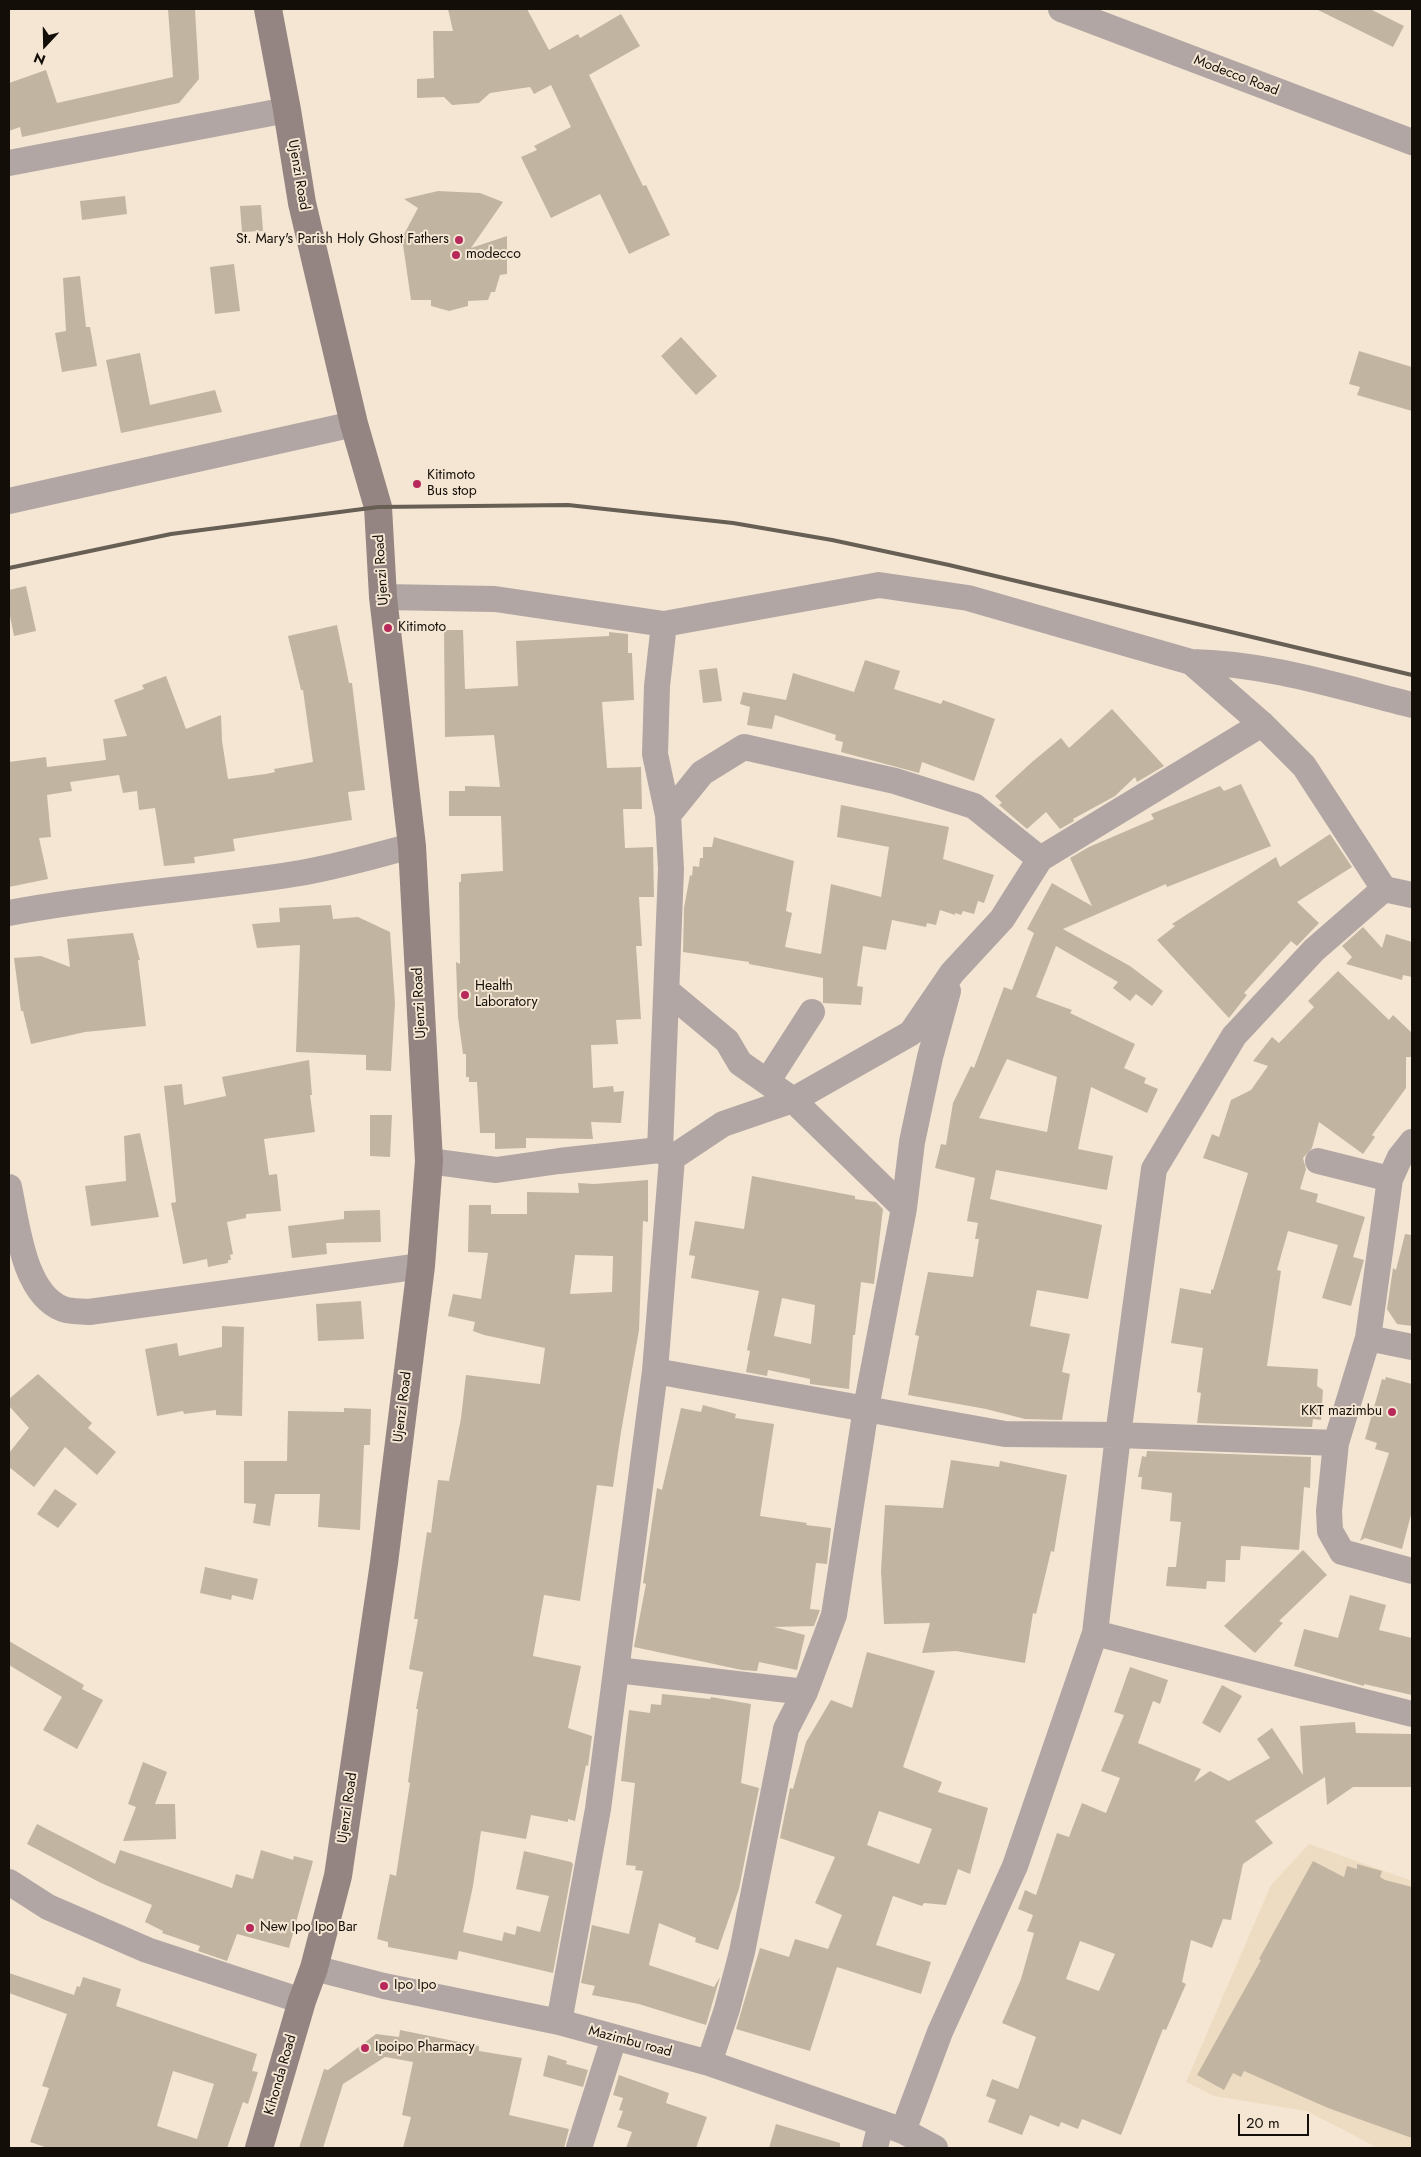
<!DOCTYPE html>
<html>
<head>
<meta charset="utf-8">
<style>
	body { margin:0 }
	#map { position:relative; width:1421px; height:2157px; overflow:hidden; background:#f4e6d3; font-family:Jost,sans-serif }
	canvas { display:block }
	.frame { position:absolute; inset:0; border:10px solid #130e08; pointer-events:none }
	.north { position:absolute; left:20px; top:20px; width:50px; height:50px; -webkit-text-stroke:4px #f4e6d3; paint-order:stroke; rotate:201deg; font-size:14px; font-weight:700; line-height:20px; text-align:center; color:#130e08 }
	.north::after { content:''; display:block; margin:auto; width:18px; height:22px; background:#130e08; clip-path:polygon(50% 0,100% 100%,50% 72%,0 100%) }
	.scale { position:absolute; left:1238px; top:2114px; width:71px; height:22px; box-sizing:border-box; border:2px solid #130e08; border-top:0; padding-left:6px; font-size:15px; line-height:18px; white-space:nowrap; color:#130e08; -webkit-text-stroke:4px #f4e6d3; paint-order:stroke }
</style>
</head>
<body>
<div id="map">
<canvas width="1421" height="2157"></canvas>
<div class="frame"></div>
<div class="north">N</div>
<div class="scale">20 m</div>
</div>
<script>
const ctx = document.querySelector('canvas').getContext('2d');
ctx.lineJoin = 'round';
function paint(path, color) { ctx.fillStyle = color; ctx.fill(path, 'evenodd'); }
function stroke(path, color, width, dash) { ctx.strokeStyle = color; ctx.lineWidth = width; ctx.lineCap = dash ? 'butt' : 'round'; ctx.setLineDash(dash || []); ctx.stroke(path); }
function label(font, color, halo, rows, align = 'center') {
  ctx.font = font + ' Jost,sans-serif'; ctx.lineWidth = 4; ctx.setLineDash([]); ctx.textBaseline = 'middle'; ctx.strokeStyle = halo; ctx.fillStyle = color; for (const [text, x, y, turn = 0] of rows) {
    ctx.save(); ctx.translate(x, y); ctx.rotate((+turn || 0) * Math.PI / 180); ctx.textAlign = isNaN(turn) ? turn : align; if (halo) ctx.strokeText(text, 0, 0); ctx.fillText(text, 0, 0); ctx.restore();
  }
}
paint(new Path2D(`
	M 1309,1844 L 1412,1881 L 1412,2148 L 1378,2148 L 1307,2111 L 1214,2096 L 1186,2082 L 1271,1885 Z`), '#eedcc2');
paint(new Path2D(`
	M 168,9 L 195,9 L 199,79 L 179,103 L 22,137 L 20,127 L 9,131 L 9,83 L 46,70 L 57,103 L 173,77 Z
	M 448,9 L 527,9 L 549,50 L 578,34 L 580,38 L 621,14 L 640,46 L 589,75 L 643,186 L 646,185 L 670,235 L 629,254 L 600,194 L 551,218 L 521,157 L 537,150 L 534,146 L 571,127 L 551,85 L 534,94 L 530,87 L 490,93 L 479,103 L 452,105 L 444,97 L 417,98 L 417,79 L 434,78 L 433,31 L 453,31 Z
	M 1316,9 L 1370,9 L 1404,26 L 1393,47 Z
	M 438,191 L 480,193 L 503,202 L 471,248 L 507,236 L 507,274 L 500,275 L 495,292 L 491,292 L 488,300 L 468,301 L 468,306 L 449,311 L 431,306 L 431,300 L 411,300 L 402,238 L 418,208 L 404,199 Z
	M 125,196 L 127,214 L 82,220 L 80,201 Z
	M 261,205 L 263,231 L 242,232 L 240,206 Z
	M 234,264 L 240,311 L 215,314 L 210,267 Z
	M 80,276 L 86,327 L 90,327 L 97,366 L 62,372 L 55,333 L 66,331 L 63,278 Z
	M 681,337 L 717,376 L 696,395 L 661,356 Z
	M 1359,351 L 1412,367 L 1412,411 L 1357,395 L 1360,387 L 1349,384 Z
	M 140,353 L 150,405 L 215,390 L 222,412 L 121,433 L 106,360 Z
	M 26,586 L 36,631 L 14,636 L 9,611 L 9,590 Z
	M 337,625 L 349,683 L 352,683 L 365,790 L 348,792 L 352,820 L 233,839 L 235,851 L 194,857 L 195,863 L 164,866 L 155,808 L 139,810 L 137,791 L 123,793 L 119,775 L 70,782 L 72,791 L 47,795 L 51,837 L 39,838 L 48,879 L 9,887 L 9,762 L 46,757 L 47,767 L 106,760 L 103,739 L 127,736 L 114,700 L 144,689 L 142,685 L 166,676 L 186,729 L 221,715 L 222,741 L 228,779 L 266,774 L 275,772 L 274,769 L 313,762 L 303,690 L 301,690 L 288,636 Z
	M 444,630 L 463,630 L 465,689 L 518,686 L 516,641 L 609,636 L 609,632 L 628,634 L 628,653 L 632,653 L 634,700 L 602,702 L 607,768 L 641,767 L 642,809 L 623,809 L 625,848 L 653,847 L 654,897 L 639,897 L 642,946 L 636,946 L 641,1019 L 616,1020 L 618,1044 L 591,1045 L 593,1088 L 613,1086 L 614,1092 L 624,1091 L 621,1123 L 591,1122 L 593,1139 L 526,1138 L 526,1148 L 495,1149 L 495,1133 L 480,1133 L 477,1082 L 469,1082 L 469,1077 L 466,1077 L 466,1054 L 463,1054 L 458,1017 L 456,962 L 460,964 L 459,882 L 461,882 L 461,874 L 503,871 L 501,816 L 449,816 L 449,791 L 465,791 L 465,786 L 500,787 L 494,735 L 445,737 Z
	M 865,660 L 900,671 L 894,689 L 941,704 L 943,700 L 995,719 L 974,781 L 922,762 L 919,773 L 841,752 L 843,742 L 835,740 L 836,735 L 775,715 L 772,729 L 747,725 L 750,707 L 740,704 L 743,692 L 786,700 L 793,673 L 854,692 Z
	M 717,668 L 722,701 L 703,703 L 699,670 Z
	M 1112,709 L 1164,766 L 1137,782 L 1135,777 L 1115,796 L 1073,819 L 1074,821 L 1060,829 L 1046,812 L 1027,829 L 999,805 L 1002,803 L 995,796 L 1032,762 L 1061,738 L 1069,748 Z
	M 1241,784 L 1271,846 L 1167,887 L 1166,884 L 1063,929 L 1130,966 L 1163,991 L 1152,1006 L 1136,994 L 1130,1001 L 1113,988 L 1118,982 L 1056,946 L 1036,997 L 1072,1010 L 1070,1013 L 1135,1044 L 1124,1068 L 1146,1078 L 1144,1083 L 1158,1089 L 1147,1113 L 1091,1087 L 1078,1149 L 1113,1156 L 1107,1190 L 996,1170 L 990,1199 L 1102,1225 L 1088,1299 L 1037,1290 L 1030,1326 L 1070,1334 L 1062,1372 L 1070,1374 L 1062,1420 L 1025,1419 L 986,1409 L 908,1395 L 919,1336 L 915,1335 L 928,1272 L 973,1277 L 979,1239 L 975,1239 L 978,1223 L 967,1221 L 975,1178 L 935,1168 L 941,1144 L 946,1145 L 953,1103 L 971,1066 L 974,1068 L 1004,987 L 1012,990 L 1034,933 L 1027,929 L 1052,883 L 1092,906 L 1070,858 L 1089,847 L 1154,819 L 1151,814 L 1220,786 L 1224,791 ZM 1007,1059 L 1057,1077 L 1047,1132 L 979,1118 Z
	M 841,805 L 949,827 L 943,859 L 994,875 L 984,903 L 978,901 L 974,914 L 963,911 L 961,915 L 955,913 L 955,915 L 940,910 L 936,925 L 927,923 L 926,927 L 892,920 L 886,950 L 863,946 L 857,986 L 863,987 L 861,1005 L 823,1003 L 823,978 L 749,964 L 749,962 L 683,952 L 684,908 L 690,875 L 692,876 L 693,866 L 699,867 L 700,858 L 703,858 L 703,847 L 712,847 L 714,837 L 794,861 L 786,911 L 792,913 L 785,947 L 821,954 L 831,884 L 881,897 L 889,847 L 837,837 Z
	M 1330,834 L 1352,867 L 1297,902 L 1319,923 L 1297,946 L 1291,941 L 1244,993 L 1247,995 L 1229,1018 L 1157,940 L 1175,926 L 1172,924 L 1276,857 L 1280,867 Z
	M 331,905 L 333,919 L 358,917 L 390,932 L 395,1003 L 391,1071 L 366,1070 L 366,1055 L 296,1052 L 300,945 L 257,948 L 252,924 L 280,922 L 279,908 Z
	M 1363,927 L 1382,948 L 1386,934 L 1412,942 L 1412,977 L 1403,975 L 1402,980 L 1346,964 L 1352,957 L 1342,946 Z
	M 133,933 L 140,960 L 138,960 L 146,1026 L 85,1032 L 31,1044 L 23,1011 L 21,1011 L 14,958 L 41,956 L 70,967 L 67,939 Z
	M 1338,971 L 1389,1020 L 1393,1015 L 1412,1033 L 1412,1057 L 1406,1057 L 1406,1088 L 1372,1135 L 1375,1137 L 1363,1154 L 1319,1122 L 1312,1148 L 1303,1158 L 1306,1169 L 1300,1189 L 1318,1194 L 1316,1202 L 1365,1217 L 1353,1257 L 1364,1260 L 1351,1306 L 1322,1298 L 1338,1245 L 1288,1231 L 1277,1270 L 1281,1271 L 1267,1366 L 1318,1369 L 1317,1386 L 1323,1390 L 1321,1420 L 1313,1419 L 1312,1427 L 1197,1423 L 1201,1393 L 1197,1392 L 1203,1348 L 1171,1343 L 1180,1288 L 1211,1294 L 1211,1289 L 1213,1290 L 1248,1173 L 1203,1158 L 1212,1134 L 1219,1137 L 1231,1100 L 1251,1090 L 1268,1066 L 1253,1061 L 1272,1037 L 1279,1043 L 1314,1007 L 1308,1001 Z
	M 309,1060 L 312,1095 L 310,1095 L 315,1132 L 264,1139 L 269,1175 L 277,1174 L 281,1211 L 246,1214 L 246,1218 L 227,1222 L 233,1254 L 230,1255 L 231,1260 L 228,1260 L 228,1263 L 208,1267 L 207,1259 L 183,1264 L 171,1203 L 176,1202 L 164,1086 L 182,1084 L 184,1105 L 226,1096 L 222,1077 Z
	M 370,1115 L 392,1115 L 390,1157 L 370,1156 Z
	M 140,1133 L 159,1217 L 91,1226 L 85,1186 L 126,1181 L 124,1136 Z
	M 752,1176 L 855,1196 L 855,1199 L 876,1202 L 883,1209 L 874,1284 L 861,1282 L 855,1335 L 853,1335 L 849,1389 L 810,1384 L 810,1379 L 768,1370 L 767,1376 L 746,1372 L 750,1351 L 747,1350 L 759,1291 L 691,1278 L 695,1256 L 689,1255 L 695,1221 L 744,1229 ZM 782,1298 L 815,1305 L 811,1344 L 774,1336 Z
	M 648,1180 L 648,1222 L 643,1221 L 639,1330 L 621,1432 L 613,1487 L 597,1485 L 580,1601 L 544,1595 L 533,1656 L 581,1666 L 568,1728 L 592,1736 L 588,1766 L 586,1765 L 575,1821 L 568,1819 L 568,1822 L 531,1815 L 526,1839 L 481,1831 L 473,1886 L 463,1932 L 502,1941 L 504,1932 L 515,1935 L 517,1926 L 540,1932 L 549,1896 L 516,1889 L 524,1851 L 571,1862 L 573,1864 L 553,1973 L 459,1951 L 457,1960 L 388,1947 L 388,1942 L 377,1939 L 390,1874 L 396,1876 L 410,1783 L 408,1782 L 418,1709 L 416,1709 L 423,1672 L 409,1669 L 418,1619 L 414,1619 L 427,1532 L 431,1533 L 438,1480 L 449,1481 L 461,1418 L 466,1375 L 540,1384 L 545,1348 L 484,1335 L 473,1331 L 475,1322 L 448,1316 L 453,1294 L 481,1299 L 488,1253 L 468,1252 L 469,1205 L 491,1205 L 491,1214 L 527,1214 L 527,1192 L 579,1193 L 578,1183 L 594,1184 ZM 575,1255 L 613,1256 L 612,1292 L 570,1294 Z
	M 380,1210 L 381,1242 L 326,1243 L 327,1254 L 292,1258 L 288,1226 L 344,1219 L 344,1211 Z
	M 1405,1234 L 1412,1235 L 1412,1326 L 1397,1324 L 1387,1309 L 1393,1268 L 1396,1270 Z
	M 361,1301 L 364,1339 L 318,1341 L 316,1304 Z
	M 222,1326 L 244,1327 L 242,1416 L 216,1415 L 216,1410 L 184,1414 L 183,1411 L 157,1416 L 145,1349 L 177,1343 L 179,1356 L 222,1347 Z
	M 38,1374 L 92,1423 L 88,1428 L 116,1452 L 97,1475 L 65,1447 L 34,1487 L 9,1467 L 9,1453 L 29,1428 L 9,1406 L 9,1399 Z
	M 1386,1377 L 1412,1384 L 1412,1511 L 1402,1549 L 1365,1538 L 1360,1541 L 1389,1453 L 1375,1449 L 1377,1443 L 1365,1439 L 1382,1379 L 1385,1380 Z
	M 703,1405 L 736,1414 L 735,1418 L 774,1424 L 760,1516 L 807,1523 L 806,1525 L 831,1528 L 827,1564 L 816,1563 L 810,1609 L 820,1610 L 814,1626 L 774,1627 L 805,1635 L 797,1670 L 759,1662 L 757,1671 L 742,1670 L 634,1647 L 646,1584 L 643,1583 L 657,1488 L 662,1490 L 681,1408 L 701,1412 Z
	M 344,1408 L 371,1409 L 370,1445 L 364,1445 L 360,1530 L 318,1527 L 320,1494 L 275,1494 L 270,1526 L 253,1523 L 256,1504 L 244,1503 L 244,1461 L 287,1461 L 288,1411 L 344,1412 Z
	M 1147,1451 L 1311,1457 L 1310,1488 L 1304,1487 L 1299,1550 L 1241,1546 L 1240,1560 L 1226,1560 L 1225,1582 L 1207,1581 L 1206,1589 L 1166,1586 L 1168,1567 L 1176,1567 L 1181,1522 L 1170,1521 L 1172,1493 L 1141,1489 L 1142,1477 L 1138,1477 L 1142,1456 L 1146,1457 Z
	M 951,1460 L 999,1467 L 1000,1461 L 1067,1475 L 1054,1552 L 1051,1551 L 1036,1614 L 1033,1613 L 1025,1663 L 956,1651 L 922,1653 L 930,1623 L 884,1624 L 881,1571 L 885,1505 L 943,1508 Z
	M 55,1489 L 77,1504 L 58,1528 L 37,1514 Z
	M 1303,1550 L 1327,1575 L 1279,1621 L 1283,1623 L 1255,1653 L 1224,1626 Z
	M 205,1567 L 258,1579 L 253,1600 L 232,1595 L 231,1600 L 200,1593 Z
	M 1350,1595 L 1386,1605 L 1379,1630 L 1412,1638 L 1412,1695 L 1364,1684 L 1364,1686 L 1294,1666 L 1304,1629 L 1338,1638 Z
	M 9,1641 L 84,1685 L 82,1689 L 103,1700 L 77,1749 L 43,1730 L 62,1697 L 9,1665 Z
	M 867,1652 L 935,1671 L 903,1767 L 942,1782 L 938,1792 L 988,1808 L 970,1874 L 958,1869 L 946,1905 L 924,1903 L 922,1906 L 893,1896 L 876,1945 L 931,1962 L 921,1994 L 837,1967 L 810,2051 L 736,2029 L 760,1948 L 789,1957 L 795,1939 L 828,1949 L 842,1915 L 815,1903 L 835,1857 L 780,1838 L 790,1788 L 793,1789 L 806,1742 L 831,1700 L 852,1708 ZM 879,1811 L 932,1829 L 919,1864 L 867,1845 Z
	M 1130,1667 L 1168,1680 L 1160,1704 L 1153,1701 L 1138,1743 L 1201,1769 L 1194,1782 L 1210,1771 L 1229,1781 L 1270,1758 L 1257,1739 L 1272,1728 L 1303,1775 L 1300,1726 L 1355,1722 L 1356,1733 L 1412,1734 L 1412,1787 L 1353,1787 L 1327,1805 L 1325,1777 L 1255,1821 L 1273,1843 L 1243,1864 L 1231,1920 L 1223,1919 L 1212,1948 L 1191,1940 L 1182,1982 L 1186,1984 L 1166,2030 L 1163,2029 L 1121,2135 L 1082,2119 L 1078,2129 L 1061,2122 L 1059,2127 L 1030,2115 L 1022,2135 L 988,2122 L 996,2100 L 986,2096 L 992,2079 L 1018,2089 L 1036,2037 L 1002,2023 L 1021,1979 L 1034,1933 L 1027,1931 L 1033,1915 L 1018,1909 L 1025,1890 L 1036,1895 L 1057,1833 L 1069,1837 L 1082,1803 L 1106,1813 L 1120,1778 L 1101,1771 L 1124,1715 L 1114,1712 ZM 1080,1941 L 1115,1954 L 1099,1991 L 1066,1979 Z
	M 1222,1685 L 1242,1696 L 1220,1733 L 1202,1723 Z
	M 662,1694 L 710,1699 L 711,1697 L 751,1704 L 741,1783 L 759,1788 L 739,1889 L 718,1950 L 695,1942 L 696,1938 L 659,1923 L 649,1965 L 714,1987 L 720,1977 L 706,2025 L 639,2004 L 592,1995 L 595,1986 L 581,1983 L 592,1925 L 629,1934 L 643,1871 L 635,1870 L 636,1866 L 626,1865 L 635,1783 L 621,1781 L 629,1710 L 650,1713 L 651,1704 L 661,1705 Z
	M 143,1762 L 167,1772 L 155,1804 L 175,1804 L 176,1839 L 123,1841 L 136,1807 L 128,1804 Z
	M 37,1824 L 115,1864 L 120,1850 L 232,1888 L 236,1874 L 253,1879 L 261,1850 L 293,1860 L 294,1856 L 313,1861 L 289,1948 L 237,1934 L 227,1961 L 198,1951 L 200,1946 L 162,1933 L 163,1931 L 145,1922 L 152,1905 L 101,1883 L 27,1844 Z
	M 1313,1861 L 1344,1877 L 1347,1866 L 1357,1869 L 1357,1864 L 1382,1871 L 1380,1877 L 1385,1880 L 1412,1887 L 1412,2138 L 1328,2108 L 1244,2071 L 1241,2077 L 1233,2073 L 1224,2090 L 1197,2075 L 1261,1960 L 1259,1959 Z
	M 9,1973 L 74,1995 L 77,1986 L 80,1987 L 83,1977 L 121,1989 L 116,2006 L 257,2054 L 252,2071 L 258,2072 L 248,2104 L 243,2102 L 227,2148 L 48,2148 L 30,2142 L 49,2088 L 42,2086 L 67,2014 L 9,1993 ZM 173,2071 L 214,2084 L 197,2139 L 157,2126 Z
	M 400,2030 L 479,2046 L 479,2051 L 522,2058 L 509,2115 L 569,2129 L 564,2148 L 403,2148 L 411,2117 L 402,2115 L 413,2062 L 385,2057 L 343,2084 L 323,2148 L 299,2148 L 324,2069 L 328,2070 L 376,2034 L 399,2037 Z
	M 548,2055 L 567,2061 L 566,2064 L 588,2070 L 583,2087 L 543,2076 Z
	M 619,2075 L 669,2093 L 666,2103 L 707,2117 L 696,2148 L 626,2148 L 632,2132 L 617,2127 L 623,2111 L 619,2110 L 623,2098 L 613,2095 Z
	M 776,2124 L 840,2143 L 840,2148 L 769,2148 Z`), '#c1b5a2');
stroke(new Path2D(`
	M 1061,9 L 1412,142
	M 9,163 L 287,110
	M 9,501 L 354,424
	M 383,597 L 495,599 L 664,624 L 879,585 L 968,598 L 1191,662 L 1262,724 L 1304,766 L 1384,889
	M 664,624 L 657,686 L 655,754 L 668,815 L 671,869 L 660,1150 L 672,1158
	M 1191,662 C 1266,663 1340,687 1412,705
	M 1262,724 L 1040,859 L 1002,919 L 952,973 L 911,1033 L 793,1100 L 723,1124 L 672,1158 L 655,1371 L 1005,1434 L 1118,1435 L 1336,1443
	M 668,815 L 702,773 L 744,747 L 895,781 L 974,806 L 1040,859
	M 9,913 C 103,895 199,889 294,874 C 334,868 373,856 412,846
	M 667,991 L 727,1041 L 740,1063 L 793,1100 L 904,1208
	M 767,1082 L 812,1012
	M 1412,1142 L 1400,1157 L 1390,1179 L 1368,1338 L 1336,1443 L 1329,1511 L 1330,1531 L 1342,1552 L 1412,1571
	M 429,1161 L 496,1170 L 559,1161 L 660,1150
	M 1318,1161 L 1390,1179
	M 9,1187 C 17,1223 23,1294 63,1309 C 70,1312 81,1311 89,1312 L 421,1266
	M 1368,1338 L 1412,1347
	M 1095,1633 L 1412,1714
	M 617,1670 L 805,1692
	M 9,1882 L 48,1907 L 147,1950 L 302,2001
	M 314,1968 L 384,1986 L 559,2022 L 709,2063 L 881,2123 L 903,2131 L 935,2148
	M 559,2022 L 598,1809 L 655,1371
	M 709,2063 L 727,2009 L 742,1952 L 786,1729 L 805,1692 L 834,1615 L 866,1408 L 904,1208 L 912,1142 L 930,1057 L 948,991
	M 903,2131 L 940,2032 L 1015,1866 L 1095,1633 L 1118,1435 L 1154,1169 L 1234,1036 L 1314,950 L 1384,889 L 1412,895
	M 579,2148 L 614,2038
	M 875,2148 L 881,2123`), '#b1a6a3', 26);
stroke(new Path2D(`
	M 259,2148 L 302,2001 L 314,1968 L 338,1876 L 384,1563 L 421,1266 L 429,1161 L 412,846 L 383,597 L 378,507 L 354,424 L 302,203 L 287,110 L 268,9`), '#958582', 28);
stroke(new Path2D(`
	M 9,568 L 171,534 L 378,507 L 568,505 L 733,523 L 832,540 L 949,565 L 1412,675`), '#675e54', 4);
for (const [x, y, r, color] of [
	[459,240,5,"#b7295a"],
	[456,255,5,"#b7295a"],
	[417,484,5,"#b7295a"],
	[388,628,5,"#b7295a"],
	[465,995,5,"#b7295a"],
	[1392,1412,5,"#b7295a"],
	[250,1928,5,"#b7295a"],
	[384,1986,5,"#b7295a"],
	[365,2048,5,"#b7295a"]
]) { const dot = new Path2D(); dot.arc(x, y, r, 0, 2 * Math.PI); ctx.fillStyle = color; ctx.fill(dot); stroke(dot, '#f4e6d3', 2); }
label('14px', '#130e08', '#f4e6d3', [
	["Modecco Road",1236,76,21],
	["Ujenzi Road",298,175,80],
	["Ujenzi Road",382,570,-94],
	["Ujenzi Road",420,1003,-93],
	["Ujenzi Road",403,1407,-83],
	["Ujenzi Road",348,1808,-82],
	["Mazimbu road",630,2042,15],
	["Kihonda Road",281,2075,-74]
]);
label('14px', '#130e08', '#f4e6d3', [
	["St. Mary's Parish Holy Ghost Fathers",449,240,"right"],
	["modecco",466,255],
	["Kitimoto",427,476],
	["Bus stop",427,492],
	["Kitimoto",398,628],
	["Health",475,987],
	["Laboratory",475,1003],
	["KKT mazimbu",1382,1412,"right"],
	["New Ipo Ipo Bar",260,1928],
	["Ipo Ipo",394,1986],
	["Ipoipo Pharmacy",375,2048]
], 'left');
</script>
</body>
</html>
